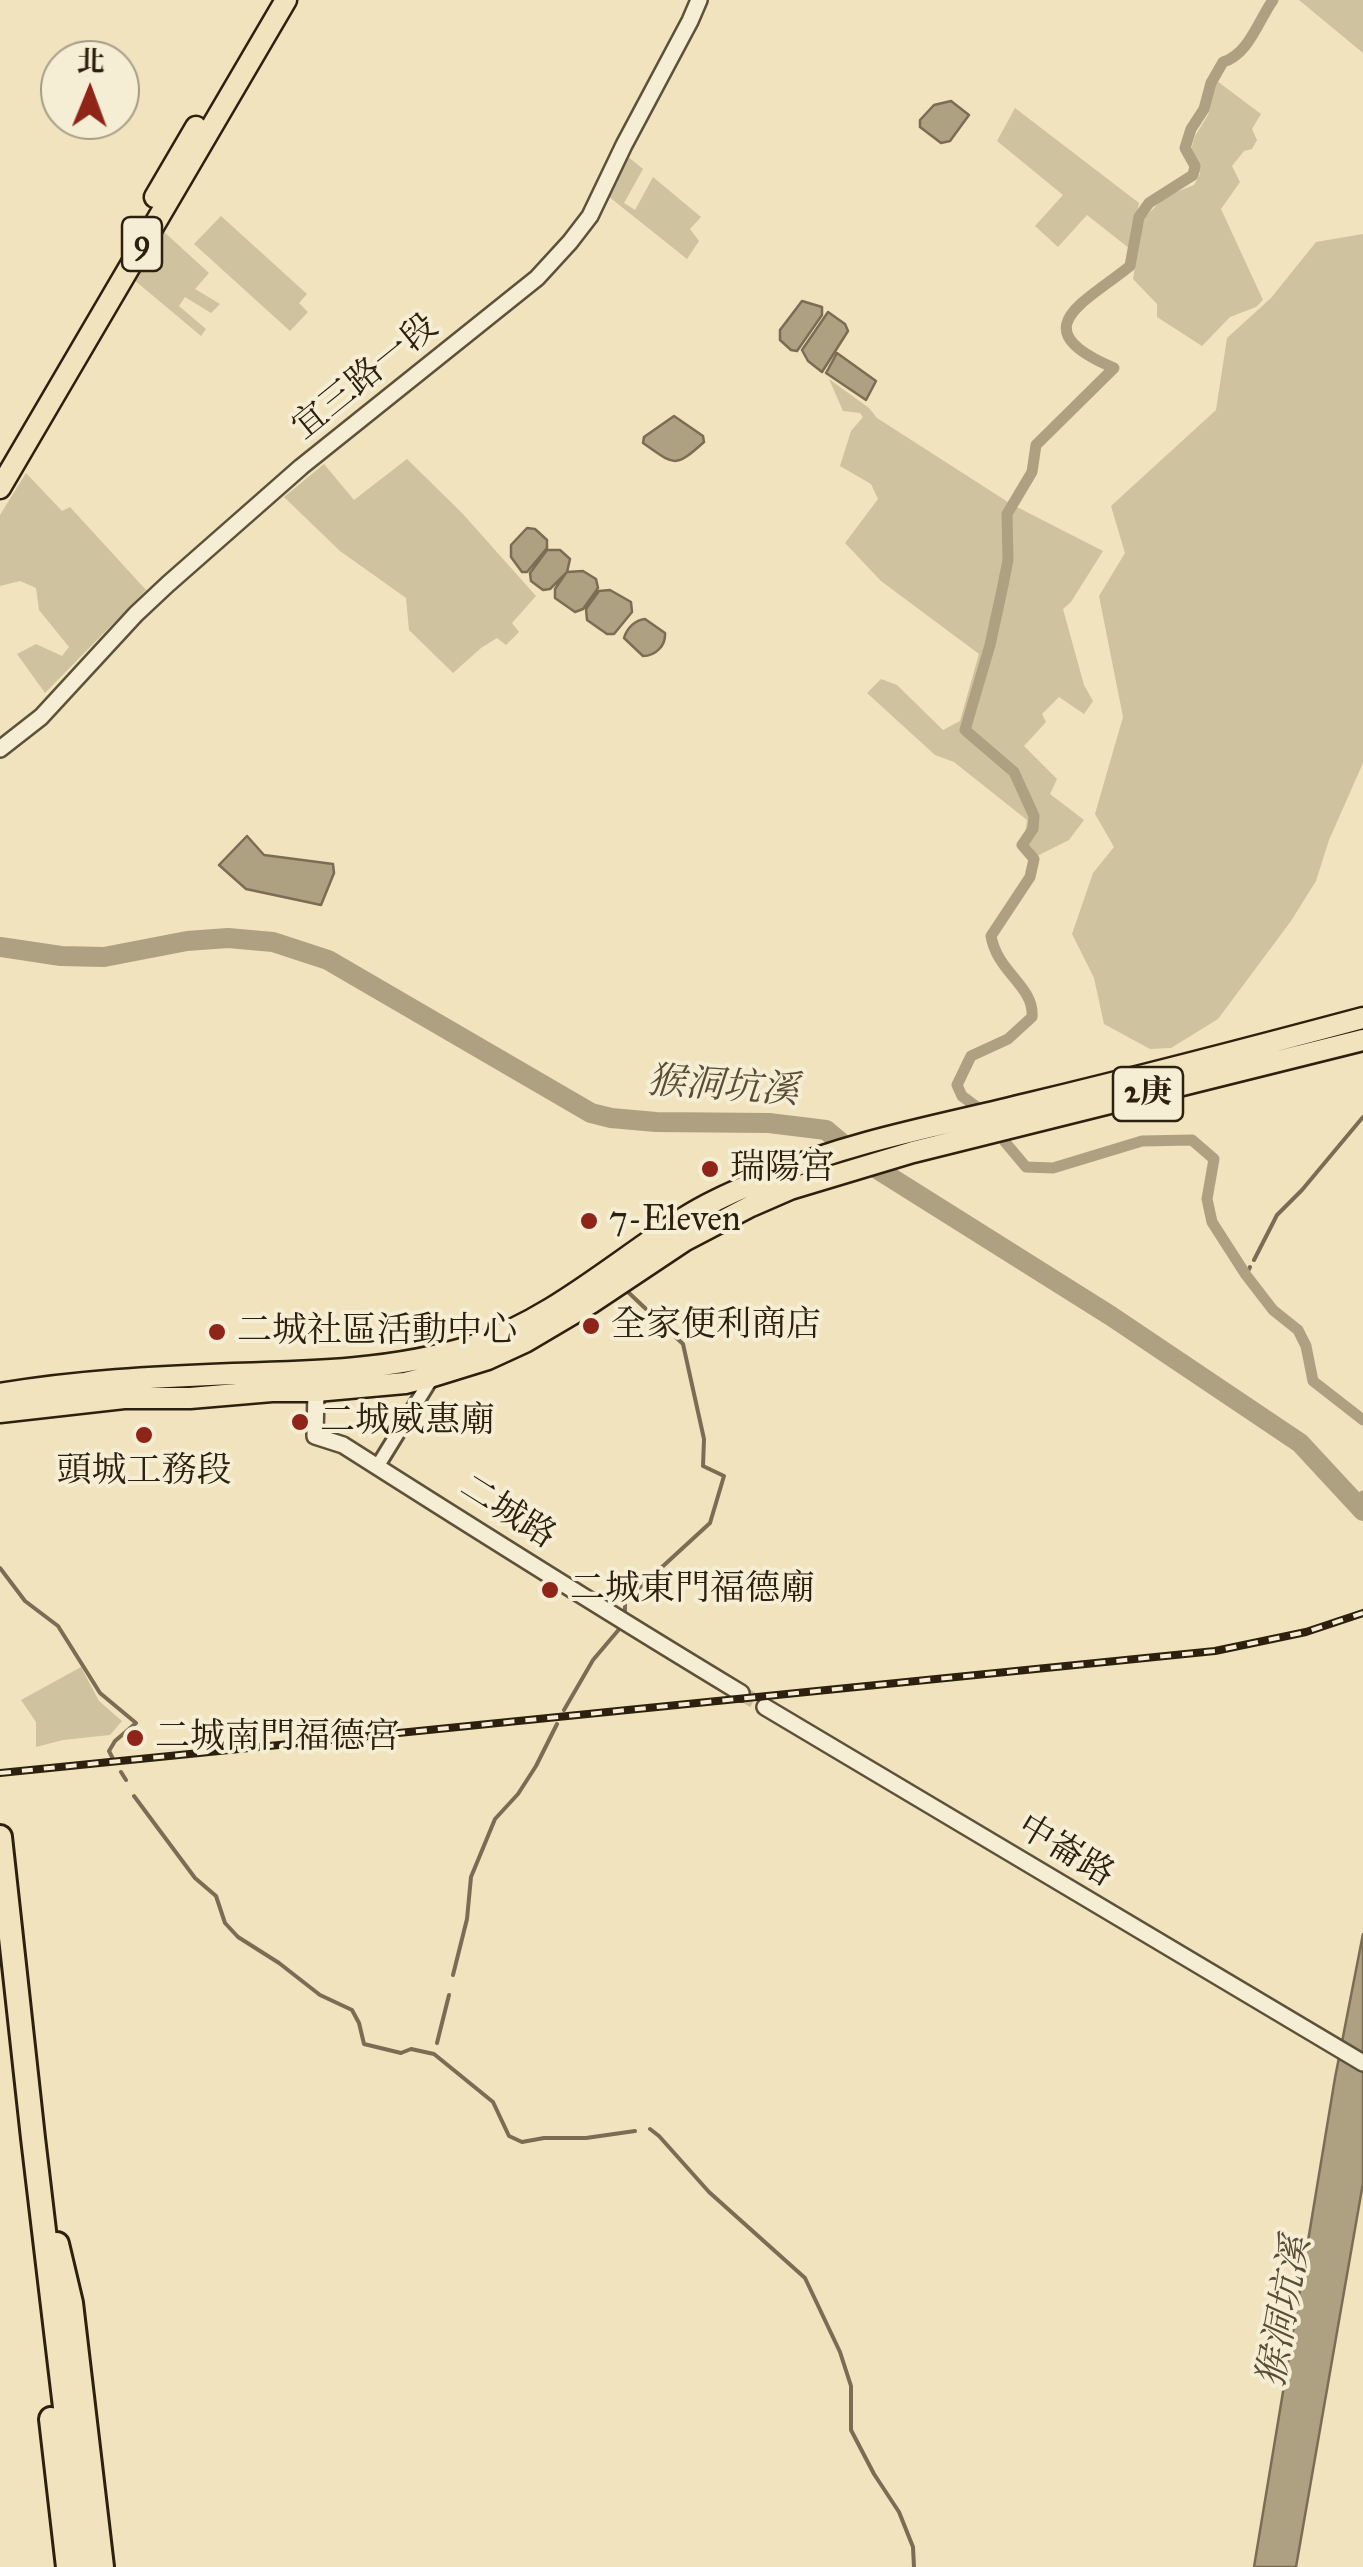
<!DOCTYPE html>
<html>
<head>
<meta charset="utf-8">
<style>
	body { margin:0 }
	#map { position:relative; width:1363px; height:2567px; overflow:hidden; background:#f0e3bd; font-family:"IM FELL Great Primer","Noto Serif TC",serif }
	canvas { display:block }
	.north { position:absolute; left:40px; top:40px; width:100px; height:100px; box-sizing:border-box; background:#f5edd4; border:2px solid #a59b85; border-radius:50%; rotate:1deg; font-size:28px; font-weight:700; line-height:40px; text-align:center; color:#2d200e }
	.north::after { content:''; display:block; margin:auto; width:35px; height:45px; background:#8f2418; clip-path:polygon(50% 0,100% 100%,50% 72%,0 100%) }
</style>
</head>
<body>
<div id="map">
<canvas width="1363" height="2567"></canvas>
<div class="north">北</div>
</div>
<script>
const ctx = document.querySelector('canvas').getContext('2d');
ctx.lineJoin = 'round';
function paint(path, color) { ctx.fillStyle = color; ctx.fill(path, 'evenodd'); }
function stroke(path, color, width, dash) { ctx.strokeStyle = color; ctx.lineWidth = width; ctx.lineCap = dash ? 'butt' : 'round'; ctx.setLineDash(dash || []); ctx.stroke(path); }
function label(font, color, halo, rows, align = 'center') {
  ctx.font = font + ' "IM FELL Great Primer","Noto Serif TC",serif'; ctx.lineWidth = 8; ctx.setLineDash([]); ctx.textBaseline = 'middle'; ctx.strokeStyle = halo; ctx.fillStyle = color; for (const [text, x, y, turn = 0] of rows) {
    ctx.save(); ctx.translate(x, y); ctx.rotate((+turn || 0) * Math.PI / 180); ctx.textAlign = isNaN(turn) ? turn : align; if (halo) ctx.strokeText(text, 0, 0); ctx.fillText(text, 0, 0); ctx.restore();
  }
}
paint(new Path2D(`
	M 1299,0 L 1363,0 L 1363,53 Z
	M 1217,81 L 1261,114 L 1252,129 L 1257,140 L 1252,149 L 1244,151 L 1232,166 L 1240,182 L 1221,209 L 1263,300 L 1256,307 L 1230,317 L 1202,346 L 1157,317 L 1157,304 L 1133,279 L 1142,220 L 1166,196 L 1194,185 L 1200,174 L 1191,150 L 1195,136 L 1208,115 Z
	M 1015,108 L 1139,203 L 1130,249 L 1087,215 L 1058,247 L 1035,226 L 1063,195 L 997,141 Z
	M 627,156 L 643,169 L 624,203 L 635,210 L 653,177 L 701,217 L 690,229 L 699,241 L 687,259 L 608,196 Z
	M 221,216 L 307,294 L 299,303 L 308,312 L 290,331 L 194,244 Z
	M 162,230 L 209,273 L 195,289 L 220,304 L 211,313 L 185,297 L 179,306 L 206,329 L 201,336 L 133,279 Z
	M 1363,234 L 1363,763 L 1329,840 L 1316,881 L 1291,921 L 1218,1019 L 1171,1048 L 1150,1049 L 1104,1024 L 1094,978 L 1072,934 L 1093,873 L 1114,847 L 1095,814 L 1123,717 L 1099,596 L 1125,553 L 1111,506 L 1216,410 L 1227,338 L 1271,298 L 1316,242 Z
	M 829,379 L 869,408 L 877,418 L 1011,504 L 1103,551 L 1071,602 L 1063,609 L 1084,685 L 1093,701 L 1084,714 L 1059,697 L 1042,714 L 1046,722 L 1024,746 L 1057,779 L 1050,794 L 1084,820 L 1069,840 L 1029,860 L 1023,847 L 1027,820 L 954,762 L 935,755 L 867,693 L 881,679 L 897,685 L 943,730 L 960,721 L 979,654 L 881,581 L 845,543 L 878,499 L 871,484 L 840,466 L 851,431 L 863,417 L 860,413 L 843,411 Z
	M 407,459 L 462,513 L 536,596 L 512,623 L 519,632 L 506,645 L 497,638 L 481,648 L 453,673 L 409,630 L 406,598 L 340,551 L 284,497 L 324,464 L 354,500 Z
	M 26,473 L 62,511 L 70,507 L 146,590 L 45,693 L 17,654 L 36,644 L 62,656 L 69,647 L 39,610 L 36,588 L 20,581 L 0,586 L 0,515 Z
	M 81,1667 L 99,1701 L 122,1721 L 110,1735 L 63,1740 L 36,1747 L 36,1722 L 21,1700 Z`), '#cfc29f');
const water = new Path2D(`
	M 951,101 L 969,115 L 950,141 L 941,143 L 920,127 L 920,120 L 934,105 Z
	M 802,301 L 822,307 L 822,315 L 797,351 L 791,350 L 780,340 L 780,330 Z
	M 828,312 L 845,324 L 848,331 L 822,372 L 808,361 L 802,350 Z
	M 837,353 L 876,381 L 866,400 L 826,373 Z
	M 674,416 L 703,436 L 704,442 C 674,469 675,465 643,443 L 644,437 Z
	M 527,528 L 535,529 L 547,540 L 547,548 L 527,572 L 522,572 L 511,557 L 511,545 Z
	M 547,550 L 560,550 L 570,559 L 567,572 L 583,571 L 596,579 L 598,588 L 583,609 L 575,612 L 555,598 L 555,589 L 566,573 L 550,589 L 543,590 L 531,581 L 530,573 Z
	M 610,590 L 631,602 L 632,612 L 614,634 L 607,634 L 587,620 L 586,609 L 599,591 Z
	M 645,619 L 665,633 C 666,645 656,656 643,656 L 624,638 C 627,628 635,620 645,619 Z
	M 247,836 L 264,855 L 333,864 L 334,873 L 321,905 L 246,889 L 219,865 Z
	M 1363,1934 L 1363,2183 L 1296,2567 L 1254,2567 L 1335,2078 Z`);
paint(water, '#aea182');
stroke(water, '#7a6d54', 2.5);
stroke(new Path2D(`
	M 1254,1260 L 1277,1215 L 1302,1190 L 1363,1117
	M 1246,1275 L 1250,1267
	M 0,1568 L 25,1601 L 58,1626 L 100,1693 L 136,1723 L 115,1741 L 109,1751 L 113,1759
	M 625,1613 L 625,1601 L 710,1523 L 724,1476 L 703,1466 L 704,1439 L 683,1344 L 628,1292
	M 564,1710 L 593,1660 L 621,1627
	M 121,1772 L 126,1780
	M 134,1796 L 195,1878 L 216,1896 L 225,1923 L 238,1937 L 279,1963 L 320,1995 L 352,2010 L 359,2023 L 364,2044 L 401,2053 L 411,2049 L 434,2054 L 493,2102 L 509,2136 L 522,2142 L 544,2138 L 586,2138 L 635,2131
	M 453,1975 L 467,1919 L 471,1877 L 495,1819 L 518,1794 L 536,1766 L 557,1724
	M 437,2043 L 449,1995
	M 650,2129 L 659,2136 L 709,2192 L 805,2278 L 840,2352 L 851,2386 L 851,2430 L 874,2474 L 899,2512 L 913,2547 L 914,2567`), '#7a6d54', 4);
stroke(new Path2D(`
	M 978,1108 L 962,1096 L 957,1085 L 971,1056 L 1008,1039 L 1032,1017 C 1035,987 997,972 991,936 L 1030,877 L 1034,859 L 1022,845 L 1033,829 L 1034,816 L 1014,772 L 965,730 L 990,645 L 1002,590 L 1008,560 L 1007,514 L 1032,472 L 1036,445 L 1114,368 C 1022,329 1083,304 1130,266 L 1139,217 L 1149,203 L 1193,175 L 1195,166 L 1185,148 L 1191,129 L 1204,109 L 1211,83 L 1223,62 C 1249,54 1258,21 1273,0
	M 1005,1142 L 1026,1167 L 1053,1168 L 1142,1141 L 1192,1140 L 1214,1159 L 1207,1199 L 1212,1222 L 1246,1275 L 1273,1310 L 1298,1330 L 1306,1346 L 1313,1381 L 1363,1420
	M 1358,1505 L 1363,1496`), '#aea182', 11);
stroke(new Path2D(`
	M 0,947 L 61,956 L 104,957 L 187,941 L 228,938 L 273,942 L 328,960 L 591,1113 L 611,1118 L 656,1122 L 769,1123 L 826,1130 L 858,1157 L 1111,1316 L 1300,1443 L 1363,1511`), '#aea182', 20);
stroke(new Path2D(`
	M 741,1693 L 765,1707`), '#c9bc9a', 15, [15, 8]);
const minor = new Path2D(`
	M 377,1467 L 433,1376`);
const tertiary = new Path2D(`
	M 0,749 L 41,717 L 136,614 L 168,584 L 301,467 L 537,278 L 570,242 L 590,216 L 624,145 L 690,21 L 699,0
	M 318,1384 L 316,1391 L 315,1436 L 343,1445 C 475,1529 607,1612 741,1693
	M 765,1707 L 1363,2063`);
const primary = new Path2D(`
	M 155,197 L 196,127
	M 0,488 L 286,0
	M 0,1394 C 77,1381 155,1377 233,1374 C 313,1372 395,1370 472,1346 C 551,1320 615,1262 684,1218 C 712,1200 743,1188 772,1175 C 852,1141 943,1125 1027,1104 C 1139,1077 1251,1048 1363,1018
	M 0,1412 L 124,1398 L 190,1398 L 272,1391 L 316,1391 L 405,1383 L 433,1376 L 488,1359 L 525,1342 L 591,1303 L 684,1241 L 751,1206 L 790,1189 L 913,1152 L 1363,1040`);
const motorway = new Path2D(`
	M 0,1837 L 33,2138 L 84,2567
	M 57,2244 L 71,2303 L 102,2567
	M 51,2419 L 68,2567`);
stroke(minor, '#5e513a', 18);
stroke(tertiary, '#5e513a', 20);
stroke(primary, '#2d200e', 25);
stroke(motorway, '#2d200e', 28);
stroke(minor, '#f5edd4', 12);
stroke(tertiary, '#f5edd4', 15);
stroke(primary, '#f0e3bd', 20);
stroke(motorway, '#f0e3bd', 22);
const rail = new Path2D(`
	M 0,1773 L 1215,1651 L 1306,1632 L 1363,1613`);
stroke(rail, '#2d200e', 8);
stroke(rail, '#f5edd4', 4, [11]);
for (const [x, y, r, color] of [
	[710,1169,10,"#8f2418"],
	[589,1221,10,"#8f2418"],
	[591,1326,10,"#8f2418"],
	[217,1332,10,"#8f2418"],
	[300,1422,10,"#8f2418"],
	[144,1435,10,"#8f2418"],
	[550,1590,10,"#8f2418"],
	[135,1738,10,"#8f2418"]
]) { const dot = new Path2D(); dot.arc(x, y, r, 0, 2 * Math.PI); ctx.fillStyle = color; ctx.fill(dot); stroke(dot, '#f5edd4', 4); }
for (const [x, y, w] of [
	[142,244,40],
	[1148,1094,70]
]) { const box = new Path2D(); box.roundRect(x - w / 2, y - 27, w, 54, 8); ctx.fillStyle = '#f5edd4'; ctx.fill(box); stroke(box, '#2d200e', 2.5); }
label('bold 32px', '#2d200e', null, [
	["9",142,244],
	["2庚",1148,1094]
]);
label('35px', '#2d200e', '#f5edd4', [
	["宜三路一段",366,378,-39],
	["二城路",507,1513,32],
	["中崙路",1065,1852,31]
]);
label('35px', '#2d200e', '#f5edd4', [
	["瑞陽宮",730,1169],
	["7-Eleven",609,1221],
	["全家便利商店",611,1326],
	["二城社區活動中心",237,1332],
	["二城威惠廟",320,1422],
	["頭城工務段",144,1472,"center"],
	["二城東門福德廟",570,1590],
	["二城南門福德宮",155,1738]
], 'left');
label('italic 38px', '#5a4d37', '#f5edd4', [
	["猴洞坑溪",723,1088,4],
	["猴洞坑溪",1286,2312,-80]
]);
</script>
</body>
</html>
